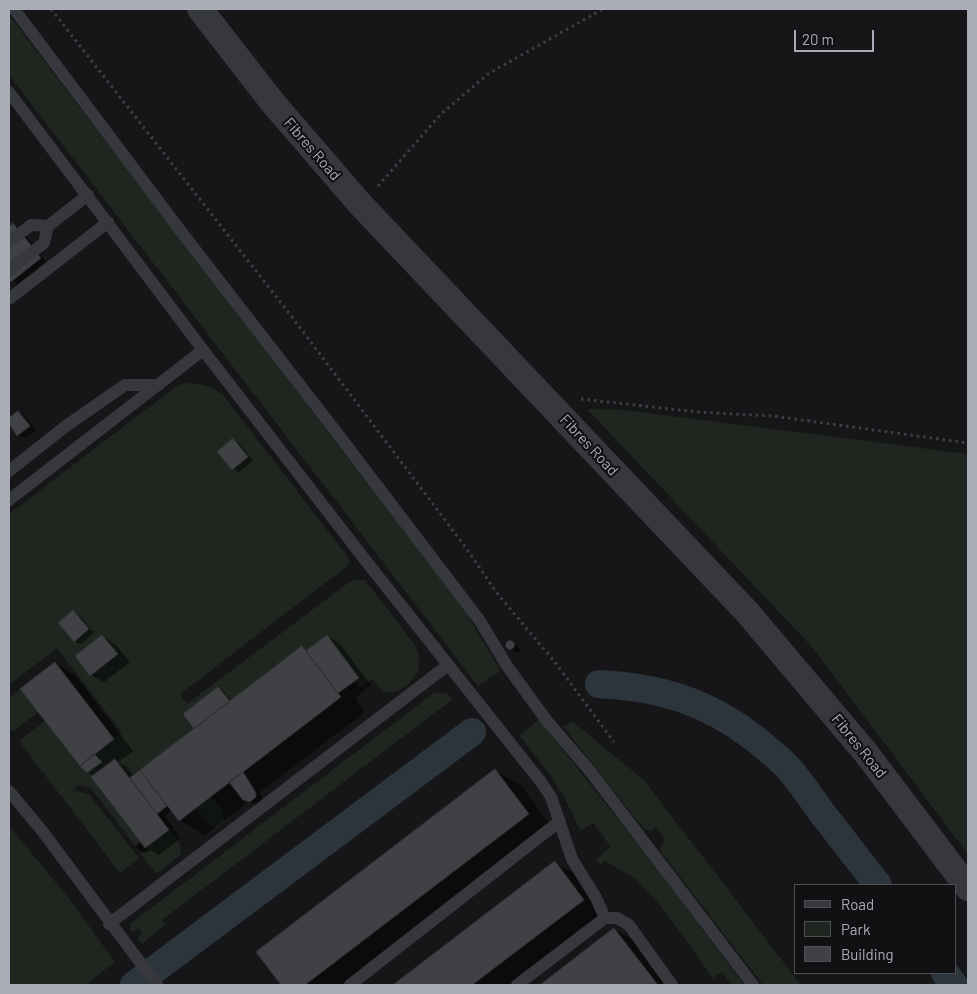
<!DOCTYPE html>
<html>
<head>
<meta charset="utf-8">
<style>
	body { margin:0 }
	#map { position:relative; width:977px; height:994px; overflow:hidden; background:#161618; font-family:Barlow,sans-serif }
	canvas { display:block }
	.frame { position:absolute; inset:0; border:10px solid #a8adb8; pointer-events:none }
	.legend { position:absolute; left:794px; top:884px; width:162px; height:90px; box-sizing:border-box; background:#111113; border:1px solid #4d4f55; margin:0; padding:6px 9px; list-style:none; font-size:15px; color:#a8adb8 }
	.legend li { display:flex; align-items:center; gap:10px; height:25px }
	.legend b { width:25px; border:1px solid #4d4f55 }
	.scale { position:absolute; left:794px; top:30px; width:80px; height:22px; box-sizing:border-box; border:2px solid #a8adb8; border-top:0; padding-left:6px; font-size:15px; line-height:18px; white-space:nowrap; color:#a8adb8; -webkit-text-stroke:4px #111113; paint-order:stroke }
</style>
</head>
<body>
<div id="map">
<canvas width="977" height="994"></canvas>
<div class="frame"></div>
<ul class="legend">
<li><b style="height:6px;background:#37383d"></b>Road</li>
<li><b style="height:14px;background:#1e261f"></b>Park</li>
<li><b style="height:14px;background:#404145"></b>Building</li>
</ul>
<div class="scale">20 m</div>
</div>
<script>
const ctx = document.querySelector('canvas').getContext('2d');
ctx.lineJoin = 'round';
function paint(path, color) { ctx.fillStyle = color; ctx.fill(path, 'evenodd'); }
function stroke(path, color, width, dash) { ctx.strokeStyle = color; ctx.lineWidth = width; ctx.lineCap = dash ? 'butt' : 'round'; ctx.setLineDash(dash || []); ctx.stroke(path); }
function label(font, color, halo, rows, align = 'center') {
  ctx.font = font + ' Barlow,sans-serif'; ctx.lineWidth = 4.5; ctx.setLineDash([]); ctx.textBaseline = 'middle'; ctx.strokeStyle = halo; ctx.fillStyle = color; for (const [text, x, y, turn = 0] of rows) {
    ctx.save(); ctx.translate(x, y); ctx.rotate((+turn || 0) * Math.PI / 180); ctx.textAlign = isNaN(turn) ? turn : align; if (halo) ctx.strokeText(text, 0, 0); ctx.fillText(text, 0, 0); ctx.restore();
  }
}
paint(new Path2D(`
	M 9,15 L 347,457 L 458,599 L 499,668 L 499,672 L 478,686 L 9,75 Z
	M 189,383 C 203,384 212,387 223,395 L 348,557 L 349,562 L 346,567 L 180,694 L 187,704 L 348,583 L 356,580 L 365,580 L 415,645 C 418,651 420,657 419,664 C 418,680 399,696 383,692 L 372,679 L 360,688 L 354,681 L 359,677 L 326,635 L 306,651 L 302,646 L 230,701 L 218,687 L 183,714 L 194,729 L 130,778 L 115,759 L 91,777 L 140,842 L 135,846 L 91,788 L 78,785 L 73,790 L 89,794 L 139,858 L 120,873 L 19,741 L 45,721 L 80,766 L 87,773 L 102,762 L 94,754 L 122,733 L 57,648 L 9,685 L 9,514 L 178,385 Z
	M 587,409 L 625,410 L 968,454 L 968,854 L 813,648 Z
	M 20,689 L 38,712 L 13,732 L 9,727 L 9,698 Z
	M 435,692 L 448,694 L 453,699 L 162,920 L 165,925 L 142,944 L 137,938 L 142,933 L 138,928 L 133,932 L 130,929 L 130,924 Z
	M 539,720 L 652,862 L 744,985 L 732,985 L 722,972 L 713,978 L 660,905 L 636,879 L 605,861 L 600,865 L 596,859 L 611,847 L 593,823 L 581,831 L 564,797 L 550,775 L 519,735 Z
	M 573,722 L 644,780 L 801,985 L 763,985 L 661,852 L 661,847 L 665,839 L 656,827 L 651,831 L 644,829 L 563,726 Z
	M 211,796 C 217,803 225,811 224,821 L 217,827 L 209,825 L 196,808 Z
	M 9,826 L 67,896 L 115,962 L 85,985 L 9,985 Z
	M 169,830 C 175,837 184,845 180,855 L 156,874 L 141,854 L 146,850 L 145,848 Z`), '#1e261f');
paint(new Path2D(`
	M 13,225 L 20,228 L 46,262 L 18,285 L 9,277 L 9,228 Z
	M 19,412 L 25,416 L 36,430 L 24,438 L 18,435 L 9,422 L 9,420 Z
	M 233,440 L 239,443 L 253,461 L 239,472 L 233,469 Z
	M 74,612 L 80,616 L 94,633 L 81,644 L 75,641 Z
	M 102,636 L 115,644 L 130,662 L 104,682 L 91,675 Z
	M 327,636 L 340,644 L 371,685 L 355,698 L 365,712 L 259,793 L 262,797 L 262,800 L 257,805 L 248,802 L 205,835 L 180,820 L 172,810 L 165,816 L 181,838 L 159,855 L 150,850 L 146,853 L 139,850 L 136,846 L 142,842 L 94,776 L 87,772 L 55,663 L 75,675 L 133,751 L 118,762 L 128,768 L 134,776 L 196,729 L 218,688 L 224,692 L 232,701 L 302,647 L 308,651 Z
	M 509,642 L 518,646 L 521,650 L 517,653 L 508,648 L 507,645 Z
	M 495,771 L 521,785 L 553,829 L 349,985 L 283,985 L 258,952 Z
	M 555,863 L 581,877 L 609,915 L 517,985 L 395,985 Z
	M 614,929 L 640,944 L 671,985 L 542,985 Z`), '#0007');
stroke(new Path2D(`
	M 599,684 C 659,687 706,701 754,738 C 766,748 780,758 790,770 C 802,784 812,799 822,813 C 841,837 859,861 878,885
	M 945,973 L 954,985
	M 134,985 L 472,732`), '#2c353c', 28);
const building = new Path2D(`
	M 13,223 L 41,258 L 11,282 L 9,279 L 9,227 Z
	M 18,411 L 30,426 L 17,436 L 9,424 L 9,418 Z
	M 233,438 L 248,457 L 232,470 L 217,452 Z
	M 73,610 L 89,629 L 74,642 L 58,623 Z
	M 102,635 L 118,654 L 90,676 L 75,656 Z
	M 327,635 L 359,678 L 338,693 L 306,651 Z
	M505.5 645a4.5 4.5 0 1 1 9 0a4.5 4.5 0 1 1-9 0Z
	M 302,646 L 341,697 L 179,821 L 140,770 Z
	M 55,662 L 114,739 L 80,766 L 20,689 Z
	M 218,687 L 230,701 L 194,729 L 183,714 Z
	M 94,754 L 102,762 L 87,773 L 80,766 Z
	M 115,759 L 169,830 L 145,848 L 91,777 Z
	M 495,769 L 529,814 L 305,985 L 281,985 L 256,952 Z
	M 140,770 L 167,806 L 157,814 L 130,778 Z
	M 243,772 L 256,793 L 256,797 L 250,802 L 243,800 L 229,782 Z
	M 555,861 L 584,900 L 472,985 L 393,985 Z
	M 614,928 L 658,985 L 540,985 Z`);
paint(building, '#404145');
stroke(building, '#303034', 1);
stroke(new Path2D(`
	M 51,9 L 292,317 L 469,552 L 496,592 L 554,661 L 614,742
	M 378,186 L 441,114 L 488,74 L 603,9
	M 581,399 L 697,412 L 773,416 L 968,443`), '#3d3f44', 3, [2.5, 4]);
stroke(new Path2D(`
	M 14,9 L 183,234 L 337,433 L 480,621 L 507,666 L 547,721 L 590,771 L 753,985
	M 9,92 L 203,350 L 366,561 L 541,782 L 551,797 L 572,859 L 596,898 L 605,918
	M 9,242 L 31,225 L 48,226
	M 9,270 L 44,243 L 48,226 L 88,195
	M 9,299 L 108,222
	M 9,471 L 66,426 L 125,385 L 159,385
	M 9,500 L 203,350
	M 9,791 L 43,832 L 157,985
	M 109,924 L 448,665
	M 350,985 L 560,821
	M 517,985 L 605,918 L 617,918 L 629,925 L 672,985`), '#37383d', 12);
stroke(new Path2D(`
	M 200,9 L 273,103 L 361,205 L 747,612 L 866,753 L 968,888`), '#37383d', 26);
label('15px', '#a8adb8', '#111113', [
	["Fibres Road",312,149,49],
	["Fibres Road",589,445,47],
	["Fibres Road",859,746,51]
]);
</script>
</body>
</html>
